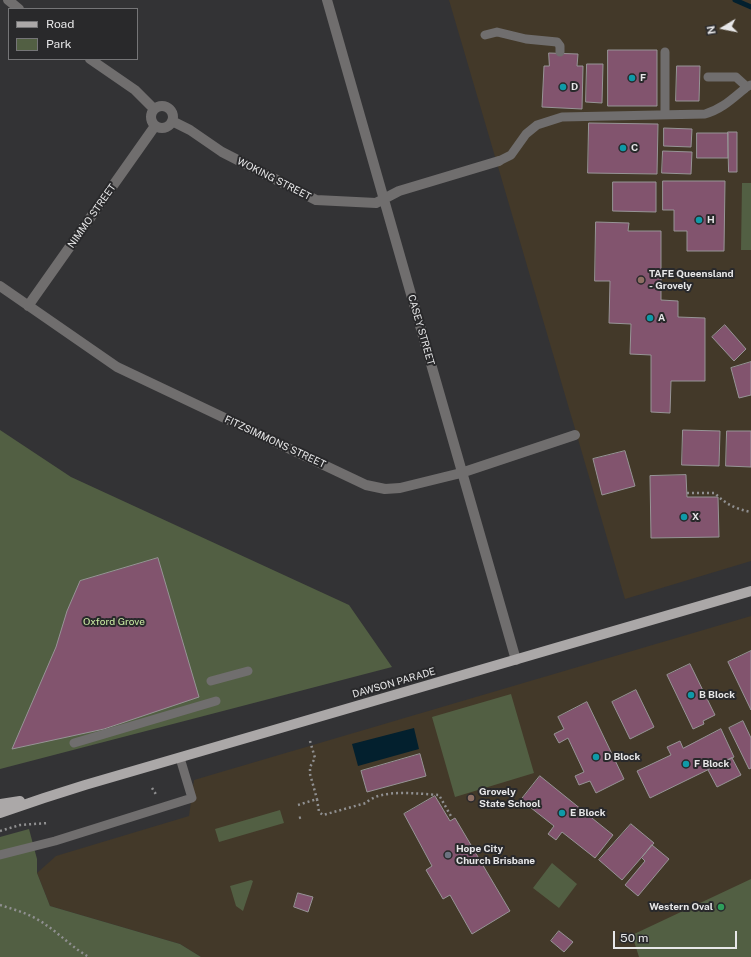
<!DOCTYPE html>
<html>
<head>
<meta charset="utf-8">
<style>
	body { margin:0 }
	#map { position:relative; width:751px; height:957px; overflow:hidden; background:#333335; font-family:"Public Sans",sans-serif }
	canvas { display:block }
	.legend { position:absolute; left:8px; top:8px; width:130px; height:52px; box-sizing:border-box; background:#29292b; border:1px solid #757577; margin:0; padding:5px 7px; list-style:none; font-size:12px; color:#e7e7e8 }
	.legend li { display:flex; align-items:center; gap:8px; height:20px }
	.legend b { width:20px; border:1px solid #757577 }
	.north { position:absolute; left:703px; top:8px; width:40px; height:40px; -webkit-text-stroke:3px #29292b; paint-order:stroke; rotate:260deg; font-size:11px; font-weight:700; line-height:16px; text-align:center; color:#e7e7e8 }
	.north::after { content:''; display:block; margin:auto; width:14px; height:18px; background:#e7e7e8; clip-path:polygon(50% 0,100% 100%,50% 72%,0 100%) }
	.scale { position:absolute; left:613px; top:931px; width:124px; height:18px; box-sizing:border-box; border:2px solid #e7e7e8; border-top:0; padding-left:5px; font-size:12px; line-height:14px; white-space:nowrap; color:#e7e7e8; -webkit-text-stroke:3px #29292b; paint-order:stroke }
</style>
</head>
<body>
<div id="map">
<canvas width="751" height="957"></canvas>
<ul class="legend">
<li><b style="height:5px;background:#aba8a8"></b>Road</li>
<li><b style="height:11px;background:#525f43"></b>Park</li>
</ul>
<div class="north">N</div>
<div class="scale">50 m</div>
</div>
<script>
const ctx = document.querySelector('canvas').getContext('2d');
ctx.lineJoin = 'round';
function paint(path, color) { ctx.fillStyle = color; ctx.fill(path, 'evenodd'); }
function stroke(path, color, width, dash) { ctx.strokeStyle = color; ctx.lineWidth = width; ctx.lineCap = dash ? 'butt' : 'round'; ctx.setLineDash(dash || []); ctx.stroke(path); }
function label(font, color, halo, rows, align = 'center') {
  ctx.font = font + ' "Public Sans",sans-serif'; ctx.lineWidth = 4; ctx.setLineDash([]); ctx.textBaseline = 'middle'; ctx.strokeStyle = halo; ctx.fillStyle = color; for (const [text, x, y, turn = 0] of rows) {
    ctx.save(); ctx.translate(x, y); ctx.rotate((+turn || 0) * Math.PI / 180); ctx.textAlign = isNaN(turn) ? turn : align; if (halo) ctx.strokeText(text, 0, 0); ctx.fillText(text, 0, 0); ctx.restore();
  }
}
paint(new Path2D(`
	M 449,0 L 751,0 L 751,561 L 625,599 Z
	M 751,616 L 751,957 L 201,957 L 180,944 L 50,906 L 37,873 L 56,856 L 189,816 L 194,780 Z`), '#433929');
paint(new Path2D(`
	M 742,183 L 751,183 L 751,250 L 741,250 Z
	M 0,430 L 71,477 L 349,605 L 392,667 L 0,769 Z
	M 511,694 L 534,773 L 455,797 L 432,717 Z
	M 280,810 L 284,823 L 219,842 L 215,829 Z
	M 29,829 L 37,859 L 37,873 L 50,906 L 180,944 L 201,957 L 0,957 L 0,837 Z
	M 552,863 L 577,884 L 559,908 L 533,888 Z
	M 751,879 L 751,957 L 639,957 L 632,935 Z
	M 251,880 L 253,881 L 243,911 L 236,906 L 230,886 Z`), '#525f43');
paint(new Path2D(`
	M 414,728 L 419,749 L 358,766 L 352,744 Z`), '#03202e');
stroke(new Path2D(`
	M 735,0 L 751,7`), '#03202e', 5);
const building = new Path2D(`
	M 608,50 L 657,50 L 657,106 L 608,106 Z
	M 549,53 L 578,54 L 577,66 L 583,66 L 582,109 L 542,107 L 544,66 L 549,66 Z
	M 587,64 L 603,64 L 602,103 L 586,102 Z
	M 677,66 L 700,66 L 699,101 L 676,101 Z
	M 589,123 L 658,124 L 657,174 L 588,173 Z
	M 664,128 L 692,129 L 691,147 L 664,146 Z
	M 728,132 L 737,132 L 737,172 L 729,172 Z
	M 697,133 L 728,133 L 728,158 L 697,158 Z
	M 663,151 L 692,152 L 691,174 L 662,173 Z
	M 663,181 L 725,181 L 724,251 L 687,251 L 687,231 L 674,231 L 674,210 L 663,210 Z
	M 613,182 L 656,182 L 656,212 L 613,211 Z
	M 596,222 L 629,223 L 628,231 L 661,231 L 661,300 L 678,301 L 678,317 L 705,318 L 705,381 L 671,381 L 670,413 L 651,412 L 651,355 L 630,354 L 631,324 L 609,323 L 610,281 L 595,281 Z
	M 725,325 L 746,349 L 734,361 L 712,337 Z
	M 751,362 L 751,395 L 739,398 L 731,368 Z
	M 683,430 L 720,431 L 719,466 L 682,465 Z
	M 727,431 L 751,431 L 751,467 L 726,466 Z
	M 625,451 L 635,486 L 602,495 L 593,459 Z
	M 686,475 L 687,497 L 718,497 L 719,537 L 651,538 L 650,476 Z
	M 158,558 L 199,697 L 104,729 L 12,749 L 56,647 L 67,611 L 80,581 Z
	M 751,651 L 751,710 L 728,662 Z
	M 690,664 L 715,715 L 703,721 L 704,724 L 693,729 L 667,675 Z
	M 636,690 L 654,727 L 630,739 L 612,702 Z
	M 587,702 L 624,779 L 596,793 L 590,781 L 579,785 L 575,776 L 584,772 L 568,738 L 559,743 L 554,734 L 564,729 L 558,717 Z
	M 743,721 L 751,738 L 751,768 L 749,769 L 729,728 Z
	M 721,729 L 734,757 L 650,798 L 637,771 L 671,755 L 667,747 L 680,741 L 683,748 Z
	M 420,754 L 426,776 L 367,792 L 361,771 Z
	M 732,758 L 741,775 L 717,787 L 708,770 Z
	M 540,776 L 613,835 L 595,858 L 562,832 L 556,840 L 548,834 L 554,826 L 521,800 Z
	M 435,796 L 450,821 L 455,818 L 510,911 L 472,934 L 450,895 L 443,899 L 426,870 L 432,866 L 404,814 Z
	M 631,824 L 654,843 L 622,880 L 599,860 Z
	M 652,845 L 669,859 L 638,896 L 625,885 L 645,861 L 642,858 Z
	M 298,893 L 313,897 L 308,912 L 294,907 Z
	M 559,931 L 573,942 L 564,952 L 551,941 Z`);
paint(building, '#82546e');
stroke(building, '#979496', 1);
stroke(new Path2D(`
	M 687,493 L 715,493 C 725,504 736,509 751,512
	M 310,741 L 315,758 L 310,767 L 310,774 L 317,799
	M 152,788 L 157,796
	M 298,805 L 317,799 L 319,812 L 323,815 L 366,803 C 381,788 419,794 439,795 L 452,818
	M 299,818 L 302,817
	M 0,831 L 20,825 L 48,823
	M 0,905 C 16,910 33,915 46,925 C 61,935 74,949 89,957`), '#909091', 2.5, [2, 3]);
stroke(new Path2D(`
	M 485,35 L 497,32 L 526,39 L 557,42 L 560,46 L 560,52
	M 665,52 L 665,115
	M 708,77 L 736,77 L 747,87
	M 499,161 L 511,155 L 526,134 L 537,125 L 562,117 L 705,114 C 723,109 734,97 748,86 L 751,85
	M 211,681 L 248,671
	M 74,743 L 216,701
	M 0,855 L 55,841 L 192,798 L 180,758`), '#706e6e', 9);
stroke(new Path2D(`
	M 8,0 L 19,9
	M 327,0 C 391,220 451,440 516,660
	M 90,59 L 135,90 L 154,109
	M151 117a11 11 0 1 1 22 0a11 11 0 1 1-22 0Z
	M 172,121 L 190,130 L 222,152 L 316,200 L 376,203 L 399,191 L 499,161
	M 0,286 L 117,367 L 366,485 L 385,489 L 400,488 L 461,473 L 575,435
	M 28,306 L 155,126`), '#706e6e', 10);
stroke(new Path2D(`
	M 0,804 L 20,801
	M 0,813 L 44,798 L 85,785 L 751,591`), '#aba8a8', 10);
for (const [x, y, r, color] of [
	[632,78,4,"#0f9aa8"],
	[563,87,4,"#0f9aa8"],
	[623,148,4,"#0f9aa8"],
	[699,220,4,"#0f9aa8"],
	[641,280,4,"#8d6e63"],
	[650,318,4,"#0f9aa8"],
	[684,517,4,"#0f9aa8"],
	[691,695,4,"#0f9aa8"],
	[596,757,4,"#0f9aa8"],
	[686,764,4,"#0f9aa8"],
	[471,798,4,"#8d6e63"],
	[562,813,4,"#0f9aa8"],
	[448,855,4,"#6b7280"],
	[721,907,4,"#2e9e5b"]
]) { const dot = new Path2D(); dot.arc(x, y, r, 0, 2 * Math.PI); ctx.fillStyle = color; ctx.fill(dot); stroke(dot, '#29292b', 1.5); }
label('bold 10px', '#e7e7e8', '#29292b', [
	["F",640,78],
	["D",571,87],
	["C",631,148],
	["H",707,220],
	["TAFE Queensland",649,274],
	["- Grovely",649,286],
	["A",658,318],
	["X",692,517],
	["B Block",699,695],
	["D Block",604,757],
	["F Block",694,764],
	["Grovely",479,792],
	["State School",479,804],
	["E Block",570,813],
	["Hope City",456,849],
	["Church Brisbane",456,861],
	["Western Oval",713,907,"right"]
], 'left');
label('10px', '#e7e7e8', '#29292b', [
	["WOKING STREET",274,179,27],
	["NIMMO STREET",92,216,-55],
	["CASEY STREET",421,330,74],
	["FITZSIMMONS STREET",275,442,25],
	["DAWSON PARADE",394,683,-16]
]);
label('10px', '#cceda5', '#29292b', [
	["Oxford Grove",114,622]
]);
</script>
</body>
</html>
